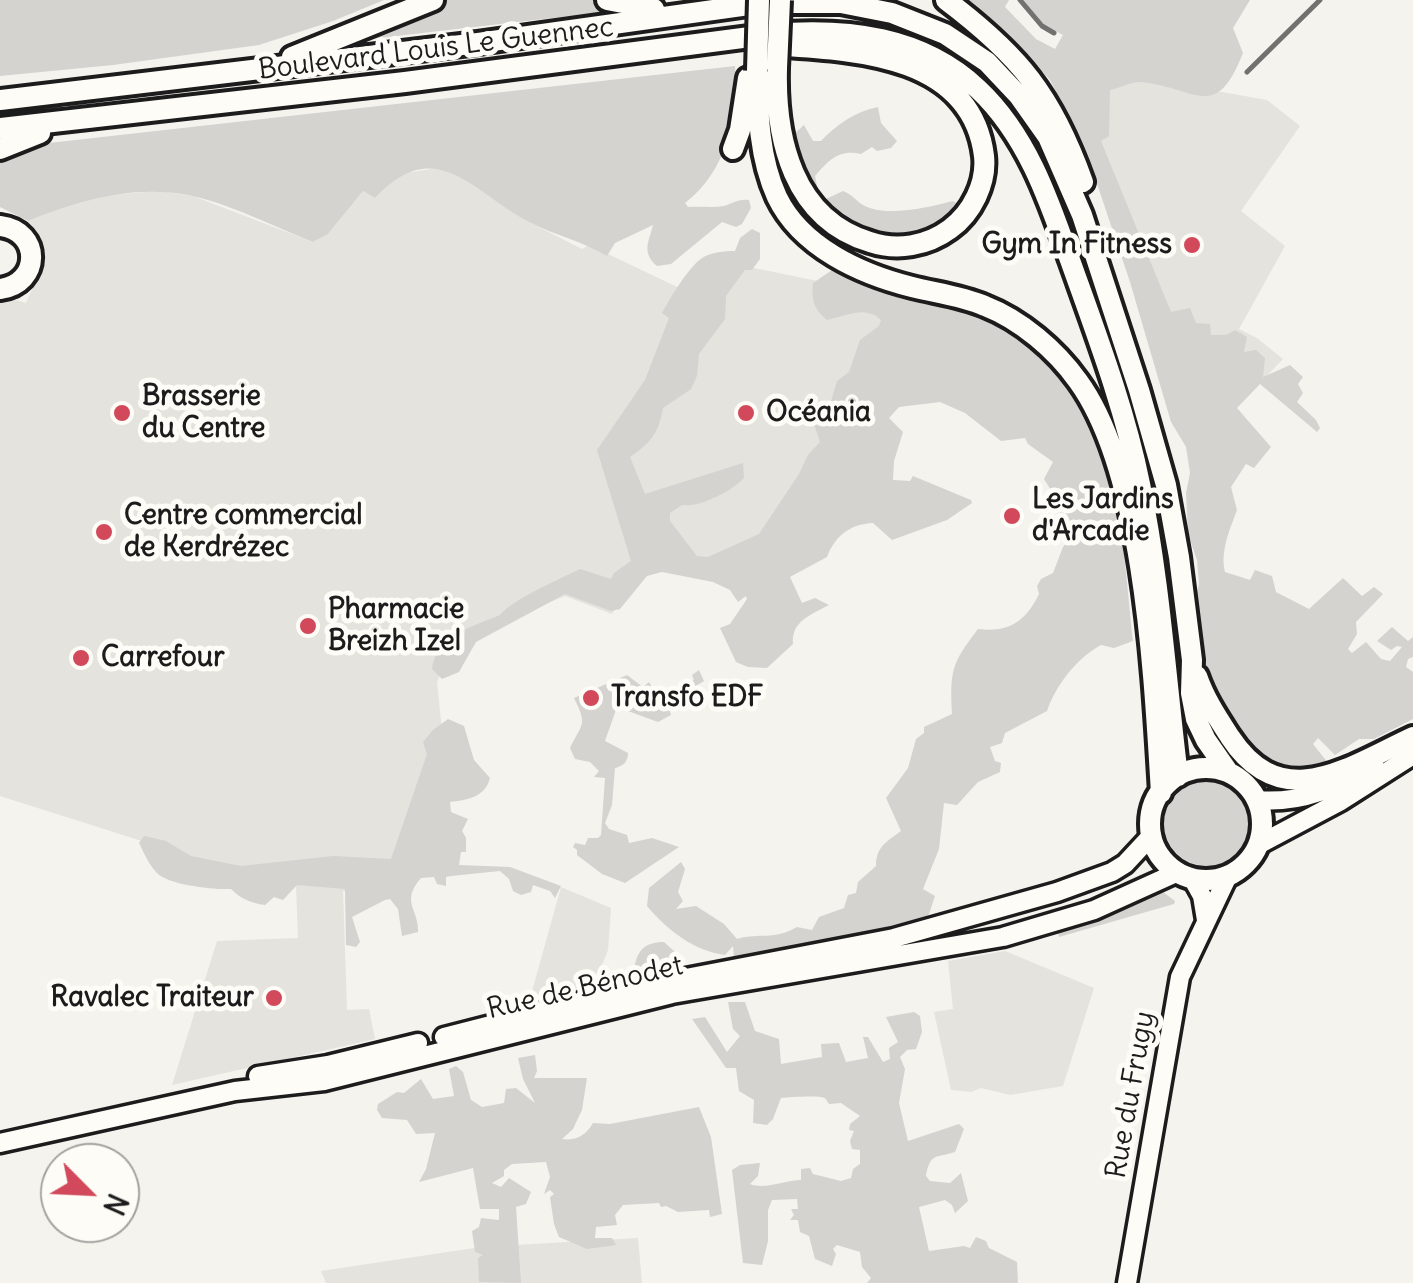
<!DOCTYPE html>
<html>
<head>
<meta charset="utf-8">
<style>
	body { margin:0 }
	#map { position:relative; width:1413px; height:1283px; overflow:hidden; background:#f4f3ee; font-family:Delius,sans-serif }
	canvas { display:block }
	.north { position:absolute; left:40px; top:1143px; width:100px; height:100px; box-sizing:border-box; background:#fdfcf7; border:2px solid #a3a29f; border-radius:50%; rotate:114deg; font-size:28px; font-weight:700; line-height:40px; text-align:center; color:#1c1c1c }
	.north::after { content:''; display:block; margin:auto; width:35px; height:45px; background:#d1495b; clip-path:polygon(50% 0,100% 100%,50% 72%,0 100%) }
</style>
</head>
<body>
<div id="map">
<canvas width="1413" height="1283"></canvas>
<div class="north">N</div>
</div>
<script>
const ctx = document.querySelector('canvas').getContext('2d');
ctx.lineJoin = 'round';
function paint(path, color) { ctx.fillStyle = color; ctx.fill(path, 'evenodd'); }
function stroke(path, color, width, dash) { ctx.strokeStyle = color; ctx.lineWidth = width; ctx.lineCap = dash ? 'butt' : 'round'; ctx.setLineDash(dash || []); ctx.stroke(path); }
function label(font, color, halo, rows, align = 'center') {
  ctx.font = font + ' Delius,sans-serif'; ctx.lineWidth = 10; ctx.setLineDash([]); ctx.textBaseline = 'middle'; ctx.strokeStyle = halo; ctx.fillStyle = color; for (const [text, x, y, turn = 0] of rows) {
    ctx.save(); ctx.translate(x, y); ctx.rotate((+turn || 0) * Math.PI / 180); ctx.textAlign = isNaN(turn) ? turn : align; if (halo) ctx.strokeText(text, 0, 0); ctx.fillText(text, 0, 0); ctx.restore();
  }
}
paint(new Path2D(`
	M 1076,66 L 1267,100 L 1300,126 L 1241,211 L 1285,246 L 1239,329 L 1257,338 L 1283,359 L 1199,446 L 1094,139 Z
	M 437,168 L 458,175 L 527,221 L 582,249 L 589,245 L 692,294 L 720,261 L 842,286 L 907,304 L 762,591 L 648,564 L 638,572 L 612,614 L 565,596 L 455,641 L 437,682 L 446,769 L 433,825 L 366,891 L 343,891 L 347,1010 L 369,1009 L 375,1039 L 172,1085 L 217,941 L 298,938 L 296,886 L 184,865 L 145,842 L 0,796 L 0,302 L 9,298 L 26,303 L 43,264 L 41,237 L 28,221 L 67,205 L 107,195 L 160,191 L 193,196 L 313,242 L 328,234 L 363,191 L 375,198 L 394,178 L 406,173 Z
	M 561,887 L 611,908 L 608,950 L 598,975 L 589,987 L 529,1002 Z
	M 1005,951 L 1094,988 L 1063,1086 L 1010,1095 L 981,1088 L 971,1092 L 951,1090 L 934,1012 L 953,1009 L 948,961 Z
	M 638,1238 L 642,1283 L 326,1283 L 321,1271 L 481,1247 Z`), '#e4e3de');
paint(new Path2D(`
	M 0,0 L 384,0 L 333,21 L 259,45 L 113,65 L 0,76 Z
	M 439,0 L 597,0 L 610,7 L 609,15 L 582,20 L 570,16 L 344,42 Z
	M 968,0 L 1009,0 L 1005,7 L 1036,39 L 1055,49 L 1063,35 L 1042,24 L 1023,0 L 1250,0 L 1233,28 L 1243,53 C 1215,123 1198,88 1141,82 C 1132,81 1120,88 1110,90 L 1109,136 L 1101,141 L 1171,312 L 1190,308 L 1196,323 L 1210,324 L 1211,335 L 1226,335 L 1235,330 L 1247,337 L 1244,352 L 1256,350 L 1265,358 L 1263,377 L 1290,365 L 1303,377 L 1298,384 L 1303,393 L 1297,402 L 1316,420 L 1320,428 L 1317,432 L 1260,384 L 1237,408 L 1271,447 L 1254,468 L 1246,464 L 1231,487 L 1237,510 C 1230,529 1220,551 1225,572 L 1250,580 L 1255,570 L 1272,576 L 1276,592 L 1309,609 L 1343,578 L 1362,596 L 1374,587 L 1383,594 L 1356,622 L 1357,634 L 1348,649 L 1352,653 L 1366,642 L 1381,659 L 1390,661 L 1402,647 L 1397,646 L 1391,650 L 1377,641 L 1392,627 L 1408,641 L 1413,637 L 1413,657 L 1408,659 L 1406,667 L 1413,672 L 1413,719 L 1374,739 L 1359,739 L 1335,755 L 1318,738 L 1313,744 L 1328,763 L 1301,769 L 1282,765 L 1263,757 L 1249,746 L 1238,723 L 1214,697 L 1199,644 L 1195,601 L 1199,584 L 1197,560 L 1188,534 L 1186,493 L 1190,473 L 1186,447 L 1171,422 L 1130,282 L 1084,145 L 1050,80 L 1010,36 Z
	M 735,66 C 739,115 727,171 685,203 L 688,207 C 700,206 712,208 724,206 C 734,203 738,199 749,200 L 751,208 L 742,224 L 736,227 L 722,222 L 671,264 L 657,266 C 641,252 649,242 653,225 L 615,243 L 607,256 C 582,241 554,235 529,222 C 471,191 436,133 375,198 L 363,191 L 328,234 L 313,242 C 275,227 228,203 188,195 C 133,185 79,200 28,221 L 0,207 L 0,158 L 31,145 Z
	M 878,107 L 881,123 L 897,141 L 891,148 L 877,151 L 872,147 L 861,154 C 839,149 829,160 815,176 L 818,191 L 826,199 L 843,191 C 853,195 855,200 863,205 C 885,218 930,207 953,201 L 959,205 C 919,250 865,246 824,205 C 807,189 798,156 794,134 L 804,125 L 813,141 L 821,141 C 836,125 856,111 878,107 Z
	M 752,229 L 760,233 L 760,259 L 752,270 L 745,270 L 726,296 L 725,319 L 699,354 L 697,376 L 691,389 L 663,408 C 659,432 651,443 630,457 L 645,494 L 743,463 L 744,478 C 732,491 699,508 682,505 L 670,513 L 670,521 L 697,556 L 708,557 L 759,534 L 799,474 L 808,455 L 820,442 L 814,424 L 829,408 L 837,381 L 849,372 L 860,340 L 879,326 L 881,320 C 865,305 847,316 827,320 C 814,309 811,300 813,283 L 835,268 C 852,273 866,285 883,292 C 915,306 953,305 986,319 C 1119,375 1120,518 1133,641 L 1114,648 L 1101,645 C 1076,659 1056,685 1047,711 L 1005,733 L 1002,743 L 990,747 L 995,761 L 1001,763 L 1000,772 L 978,782 L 957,805 L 944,803 L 939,849 L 923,889 L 935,896 L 928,917 L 914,926 L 759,959 L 734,958 L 733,946 L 725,955 C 694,951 667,930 647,906 L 649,888 L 681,862 L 685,869 L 678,892 L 683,901 L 676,909 L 696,906 L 724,924 L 737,939 C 761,932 773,941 797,927 L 812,930 L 819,917 L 844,908 L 848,895 L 856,893 L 858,882 L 876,866 C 876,847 886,842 901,831 L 886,798 L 908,768 L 916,739 L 924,733 L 924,727 L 952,714 C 950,671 951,664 978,629 C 1009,633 1026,621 1039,594 L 1037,586 L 1041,579 L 1053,573 L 1063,547 L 1076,532 L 1068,525 L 1067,520 L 1057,514 L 1057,500 L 1044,479 L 1053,462 L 1028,444 L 1025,438 L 1001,441 L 965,413 L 940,402 L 899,407 L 889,418 L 903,432 L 894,461 L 893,480 L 910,481 L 913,476 L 971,500 L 972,503 L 947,520 L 892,540 L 873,523 C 850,524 835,536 827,557 L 790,577 L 802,603 L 815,598 L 829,605 C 811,615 791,621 793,644 L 767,668 L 748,667 L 736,662 L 720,628 L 730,624 L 747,599 L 746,596 L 738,602 L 730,590 L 713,582 L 662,572 L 647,576 L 620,609 L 611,611 L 565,594 L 476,642 L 459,672 L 442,679 L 432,669 C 436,635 472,627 500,615 C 513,599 560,579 580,569 L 611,579 L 614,573 L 631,561 L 597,450 L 645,380 L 669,318 L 662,313 C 671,297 687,269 702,258 C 711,252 725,251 735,251 L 740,238 Z
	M 699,670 L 704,681 L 667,703 L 671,715 L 658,722 L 617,707 L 605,741 L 628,753 C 628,762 623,766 615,768 L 612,805 L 605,823 L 609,829 L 627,835 L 629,843 L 652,838 L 679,847 L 625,883 L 602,874 L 577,855 L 577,850 L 573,847 L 575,843 L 585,845 L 588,838 L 598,838 L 601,835 L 605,778 L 594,777 L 599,771 L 590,762 L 575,759 L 570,748 C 582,723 588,726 574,698 L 627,675 L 643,687 L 649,682 L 658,698 L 694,680 L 692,675 Z
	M 448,719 L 464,726 L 474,760 L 490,778 C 485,798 466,800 450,802 L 451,812 L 468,819 L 462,831 L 466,838 L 466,852 L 461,852 L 459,865 L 510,867 L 561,886 L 555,898 L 550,891 L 533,885 L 531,892 L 521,895 L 513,891 L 509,879 L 500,871 L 451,876 L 446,877 L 446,886 L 437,884 L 434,877 L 421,878 C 400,902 419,909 418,932 L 402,936 L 398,909 L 390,899 L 385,900 L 352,917 L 360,942 L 356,947 L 346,945 L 345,889 L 297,885 L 283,900 L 274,897 L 265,905 C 251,903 241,899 231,889 C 215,890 168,885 157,873 C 149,865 144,853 139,843 L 144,836 L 166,841 L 191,856 L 241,866 L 333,856 L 391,859 L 427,754 L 423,742 L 433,730 Z
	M1164 823a43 43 0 1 1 86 0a43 43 0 1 1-86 0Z
	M 1159,889 L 1175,901 L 1174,904 L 1059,937 L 1058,933 L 1108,916 Z
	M 664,942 L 675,952 L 674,971 L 642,977 L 635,965 C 638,948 648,942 664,942 Z
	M 728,1002 L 745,1002 L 755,1031 L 779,1039 L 781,1064 L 822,1057 L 821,1044 L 839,1043 L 846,1062 L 868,1058 L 863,1037 L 868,1037 L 883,1062 L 890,1059 L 889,1048 L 898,1042 L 886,1017 L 914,1012 L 920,1016 L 922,1032 L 916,1049 L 907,1050 L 900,1057 L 905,1069 L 899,1103 L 908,1141 L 959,1124 L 964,1129 L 955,1152 C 937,1158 930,1152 926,1176 L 930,1181 L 950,1183 L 961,1173 L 968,1201 L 955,1213 L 952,1205 L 945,1200 L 919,1207 L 929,1251 L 964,1246 L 970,1248 L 976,1237 L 986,1241 L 989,1248 L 1017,1262 L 1018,1283 L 867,1283 L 871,1278 L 862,1267 L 860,1252 L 837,1245 L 833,1249 L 836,1254 L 832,1266 L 815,1259 L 809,1236 L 800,1232 L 798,1220 L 790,1220 L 794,1215 L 791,1209 L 798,1209 L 797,1199 L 772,1200 L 768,1210 L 768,1241 L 762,1265 L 743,1263 L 732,1170 L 740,1165 L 760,1163 L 758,1176 L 750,1184 C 765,1190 786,1180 801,1180 L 801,1169 L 810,1168 L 813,1174 L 841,1181 L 851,1178 L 853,1169 L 860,1164 L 860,1150 L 852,1149 L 850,1141 L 854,1131 L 849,1130 L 850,1124 L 860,1116 L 841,1103 L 829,1104 L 825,1098 C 817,1095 791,1097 781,1098 L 773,1119 L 767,1125 L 753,1123 L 754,1100 L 739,1091 L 736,1068 L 726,1068 L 692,1019 L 705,1017 L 727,1052 L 740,1036 L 733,1029 Z
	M 535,1055 L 537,1071 L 534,1078 L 587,1078 L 582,1110 L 573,1129 L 562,1139 C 577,1141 586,1135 593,1123 L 610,1124 L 699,1107 L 711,1137 L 722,1214 L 710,1217 L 709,1210 L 678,1212 L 666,1206 L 661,1207 L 659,1203 L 623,1205 L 615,1215 L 617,1225 L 596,1227 L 595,1238 L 612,1238 L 616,1245 L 587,1249 L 559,1237 L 554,1224 L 550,1197 L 554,1194 L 550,1190 L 544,1194 L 550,1177 L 546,1162 L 512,1164 L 504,1170 L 504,1176 L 492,1183 L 501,1187 L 509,1178 L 531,1192 L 526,1204 L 516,1207 L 521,1283 L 479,1282 L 478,1258 L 483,1255 L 475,1252 L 472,1231 L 479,1227 L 481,1218 L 499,1220 L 499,1209 L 480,1209 L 473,1168 L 419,1182 L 426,1169 L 435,1133 L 416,1134 L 407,1120 L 382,1118 L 377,1110 L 378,1104 L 397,1092 L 404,1093 L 421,1079 L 433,1099 L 454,1096 L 449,1069 L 456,1066 L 463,1072 L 471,1100 L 482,1107 L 504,1103 L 506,1089 L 516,1088 L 535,1103 L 523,1079 L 518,1058 Z`), '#d4d3cf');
stroke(new Path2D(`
	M 1020,0 L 1042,26 L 1054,33
	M 1247,72 L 1320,0`), '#72716f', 5);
const secondary = new Path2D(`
	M 1256,800 C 1302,804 1336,788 1374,764
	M 1258,845 L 1341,801 L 1413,755
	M 1192,878 L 1202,896 L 1206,920
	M 444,1037 L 639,987 L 894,938 L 1057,892 L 1112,872 L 1125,864 L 1152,835
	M 258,1076 L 328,1065 L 418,1043
	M 0,1143 L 235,1091 L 324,1081 L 672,994 L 1003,937 L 1094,910 L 1178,872
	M 1127,1283 L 1180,977 L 1228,876`);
const primary = new Path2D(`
	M 607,0 L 654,9
	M 946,0 C 1019,55 1052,95 1083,182
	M 766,45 C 846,50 971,51 984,156 C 987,183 972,213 950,229 C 927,246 897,251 870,242 C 793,219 775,139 777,68
	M 292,57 L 433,0
	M 757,71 C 758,113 759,158 777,197 C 801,247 860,274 912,287 C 936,293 962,296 985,306 C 1021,320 1056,350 1078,381 C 1145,473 1154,679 1161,793
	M 0,100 L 478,43 L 763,3 L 841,3 L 892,13 L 945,34 L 987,62 L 1019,96 L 1048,137 L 1082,215 L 1139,390 L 1166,485 L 1179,557 L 1192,660 L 1191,693 L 1196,719 L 1206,740 L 1229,773
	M 0,128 L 405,82 L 773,34 C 847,28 922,36 978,89 C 1027,135 1049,200 1070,260 C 1096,333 1125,409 1140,484 C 1160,580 1166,679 1178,776
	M 0,149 L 40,133
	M 733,149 L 740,130 L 748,78
	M 0,226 C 42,231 41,284 0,289
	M 1197,676 C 1205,699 1217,717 1230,737 C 1282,816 1348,767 1413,737
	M1150 824a56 56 0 1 1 112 0a56 56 0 1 1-112 0Z`);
stroke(secondary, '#1c1c1c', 25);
stroke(primary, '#1c1c1c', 28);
stroke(secondary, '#fdfcf7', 18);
stroke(primary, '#fdfcf7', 20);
const primaryBridge = new Path2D(`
	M 777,68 L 780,0
	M 757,71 L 759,0`);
stroke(primaryBridge, '#1c1c1c', 28, []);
stroke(primaryBridge, '#fdfcf7', 20);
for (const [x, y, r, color] of [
	[1192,245,10,"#d1495b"],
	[122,413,10,"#d1495b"],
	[746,413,10,"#d1495b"],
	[1012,516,10,"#d1495b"],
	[104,532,10,"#d1495b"],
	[308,626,10,"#d1495b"],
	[81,658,10,"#d1495b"],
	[591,698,10,"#d1495b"],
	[274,998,10,"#d1495b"]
]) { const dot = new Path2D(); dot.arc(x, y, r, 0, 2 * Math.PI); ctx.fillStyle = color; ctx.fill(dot); stroke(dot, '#fdfcf7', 4); }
label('28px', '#1c1c1c', '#fdfcf7', [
	["Boulevard Louis Le Guennec",436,49,-7],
	["Rue de Bénodet",585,988,-13],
	["Rue du Frugy",1131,1095,-80]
]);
label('bold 28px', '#1c1c1c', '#fdfcf7', [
	["Gym In Fitness",1172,245,"right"],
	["Brasserie",142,397],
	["du Centre",142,429],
	["Océania",766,413],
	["Les Jardins",1032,500],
	["d'Arcadie",1032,532],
	["Centre commercial",124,516],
	["de Kerdrézec",124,548],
	["Pharmacie",328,610],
	["Breizh Izel",328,642],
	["Carrefour",101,658],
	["Transfo EDF",611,698],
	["Ravalec Traiteur",254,998,"right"]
], 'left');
</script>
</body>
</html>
